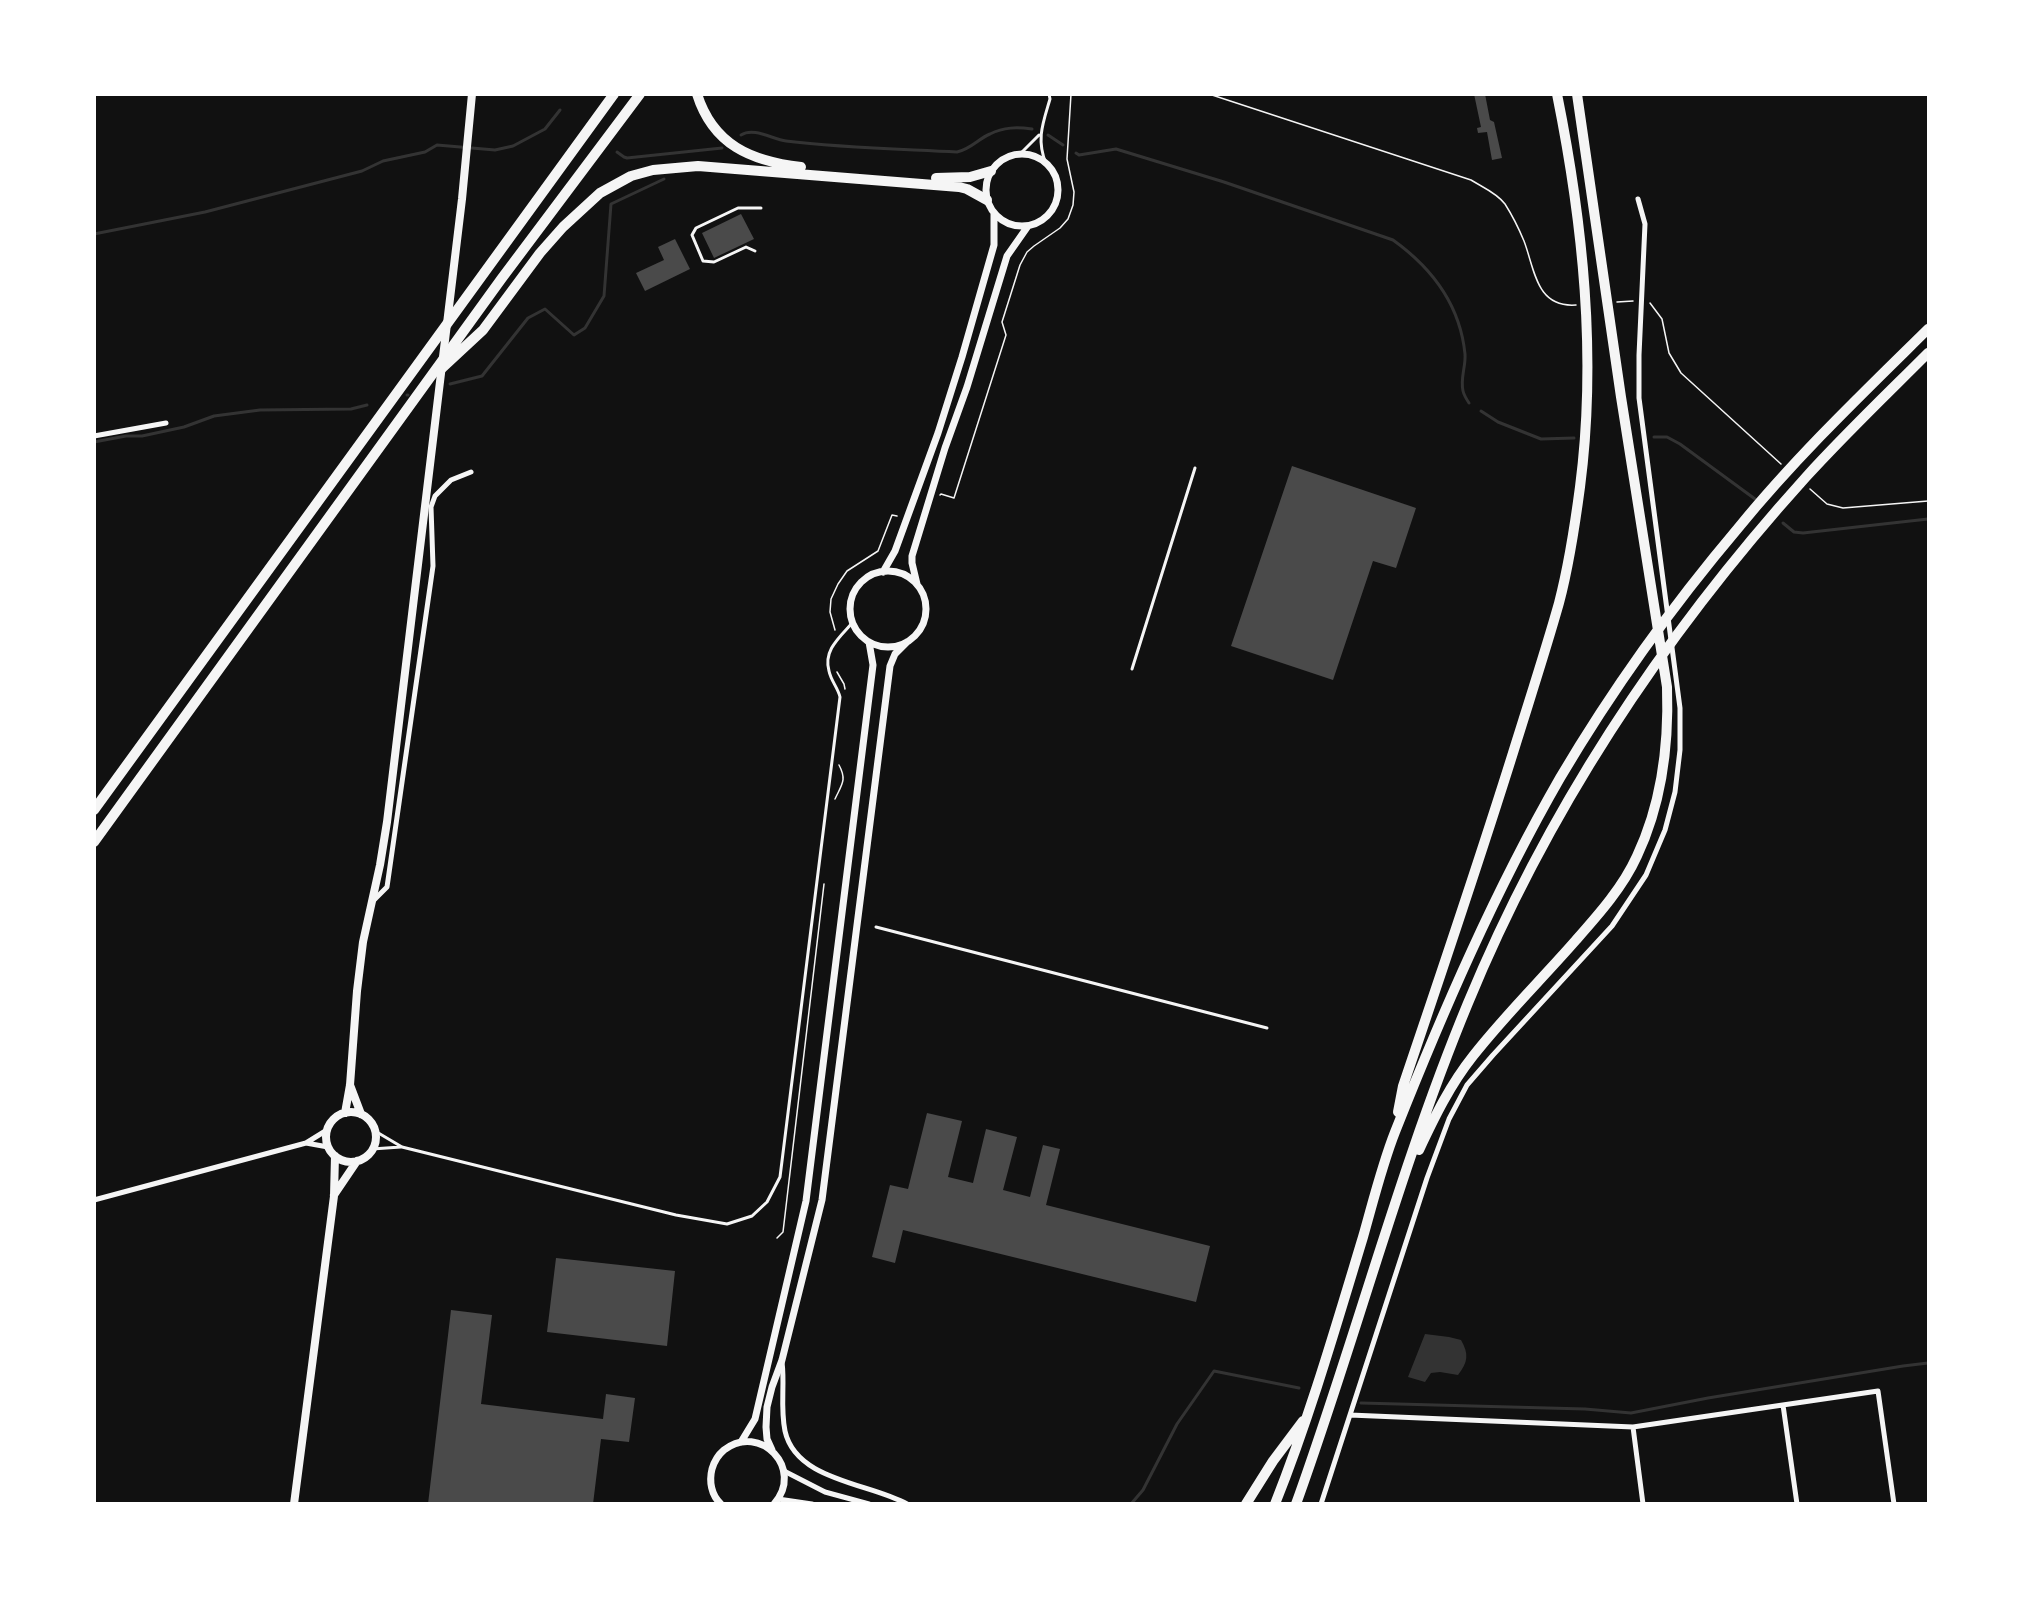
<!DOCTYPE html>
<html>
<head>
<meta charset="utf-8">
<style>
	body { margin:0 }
	#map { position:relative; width:2023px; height:1598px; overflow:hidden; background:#111; font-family:Signika,sans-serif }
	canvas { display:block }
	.frame { position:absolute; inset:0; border:96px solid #fff; pointer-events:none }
</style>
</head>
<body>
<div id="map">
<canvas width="2023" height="1598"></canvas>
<div class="frame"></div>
</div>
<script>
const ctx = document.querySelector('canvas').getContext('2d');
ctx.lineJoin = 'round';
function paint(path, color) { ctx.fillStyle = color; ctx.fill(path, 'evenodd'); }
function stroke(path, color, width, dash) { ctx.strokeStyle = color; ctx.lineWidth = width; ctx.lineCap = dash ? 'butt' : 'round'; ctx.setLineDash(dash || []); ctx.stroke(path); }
paint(new Path2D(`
	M 1425,1334 L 1449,1337 L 1461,1340 C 1469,1354 1468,1362 1458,1375 L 1440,1372 L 1431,1373 L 1425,1382 L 1408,1377 Z`), '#333');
stroke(new Path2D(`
	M 741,135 C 754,127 772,139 786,141 C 843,148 900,149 957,152 C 971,149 978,139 990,134 C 1004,127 1017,127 1032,129
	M 1048,135 L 1063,145
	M 617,152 L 624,157 L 627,158 L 722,148
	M 1076,153 L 1079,155 L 1116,149 L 1224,182 L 1393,240 C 1432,268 1460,304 1465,354 C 1466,366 1460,379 1463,391 C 1464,395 1467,400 1469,403
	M 94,234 L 205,212 L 362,171 L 383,161 L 425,152 L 437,145 L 495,150 L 513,146 L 545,129 L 560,110
	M 450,384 L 482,376 L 528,318 L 545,309 L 574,335 L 585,328 L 604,296 L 611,204 L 664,179
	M 407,395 L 408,395
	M 1481,411 L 1498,422 L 1541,439 L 1574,438
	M 1654,437 L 1667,437 L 1680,444 L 1755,499
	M 94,442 L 126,436 L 142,436 L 184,427 L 214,416 L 260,410 L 351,409 L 367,405
	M 1783,523 L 1794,532 L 1803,533 L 1928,519
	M 1361,1403 L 1585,1409 L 1631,1413 L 1708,1398 L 1903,1366 L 1928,1363
	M 1131,1504 L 1143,1490 L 1177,1424 L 1214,1371 L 1299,1388`), '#333', 3);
paint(new Path2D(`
	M 1474,94 L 1485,94 L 1490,120 L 1494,122 L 1502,158 L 1492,160 L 1487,132 L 1478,133 L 1477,128 L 1481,127 Z
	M 741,214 L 754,239 L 714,258 L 702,233 Z
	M 675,239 L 690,269 L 645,291 L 636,273 L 664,260 L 658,247 Z
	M 1292,466 L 1416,508 L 1396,568 L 1373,561 L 1333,680 L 1231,646 Z
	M 927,1113 L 962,1121 L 948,1177 L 973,1183 L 986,1129 L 1017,1137 L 1003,1190 L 1030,1197 L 1043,1145 L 1060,1149 L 1046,1205 L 1210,1246 L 1196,1302 L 903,1230 L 895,1263 L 872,1257 L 890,1185 L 908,1189 Z
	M 556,1258 L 675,1271 L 667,1346 L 547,1332 Z
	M 451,1310 L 492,1315 L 481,1404 L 603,1419 L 606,1394 L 635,1398 L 629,1442 L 601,1439 L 593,1504 L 428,1504 Z`), '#4a4a4a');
stroke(new Path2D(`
	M 1209,94 L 1471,180 C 1482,187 1497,193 1505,204 C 1512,215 1519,229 1524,241 C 1535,270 1536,308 1576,305
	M 1617,302 L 1633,301
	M 1650,303 L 1662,319 L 1669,353 L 1681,373 L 1781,464
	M 1810,489 L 1827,504 L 1843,508 L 1928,501
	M 940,495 L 941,494 L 954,498 L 1006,335 L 1002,322 L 1020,265 L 1027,252 L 1034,246 L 1060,228 L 1068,219 L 1073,205 L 1074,192 L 1067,159 L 1071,94
	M 835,630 L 830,612 L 831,599 L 838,584 L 847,571 L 878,551 L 892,515 L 897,516
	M 837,672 L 844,684 L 845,689
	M 835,799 C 842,784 847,780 839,765
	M 777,1238 L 783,1232 L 824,884`), '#f5f5f5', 1.5);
stroke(new Path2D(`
	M 1020,154 L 1039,135
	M 1046,164 C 1036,139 1043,123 1050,99 L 1049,94
	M 755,251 L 746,247 L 714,262 L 703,261 L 692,235 L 696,228 L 738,208 L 761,208
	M 1132,669 L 1195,468
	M 876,927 L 1267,1028
	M 375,1131 L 402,1147 L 676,1215 L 727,1224 L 752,1216 L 767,1202 L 780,1177 L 840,697 C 838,688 831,681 829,671 C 823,650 840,637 853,622
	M 372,1149 L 401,1147`), '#f5f5f5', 3);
stroke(new Path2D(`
	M 94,436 L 166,423
	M 372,902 L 387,887 L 433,566 L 431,507 L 435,496 L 451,480 L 471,472
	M 306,1143 L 328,1147
	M 94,1200 L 306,1143 L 327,1130
	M 782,1362 C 785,1385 780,1407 785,1431 C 796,1481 870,1483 907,1504
	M 1783,1405 L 1797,1504
	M 1350,1415 L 1633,1427 L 1878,1391 L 1894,1504
	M 1633,1427 L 1643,1504
	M 784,1471 L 825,1492 L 869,1504
	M 778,1499 L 812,1504
	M 1321,1504 L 1427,1178 L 1449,1119 L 1467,1085 L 1493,1055 L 1612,926 L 1646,875 L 1665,830 L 1675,792 L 1680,750 L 1680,708 L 1639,398 L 1639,355 L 1645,224 L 1638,199`), '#f5f5f5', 5);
stroke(new Path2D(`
	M986 190a36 36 0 1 1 72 0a36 36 0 1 1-72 0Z
	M850 609a38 38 0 1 1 76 0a38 38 0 1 1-76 0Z
	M 883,572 L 895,551 L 938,433 L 962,357 L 994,245 L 994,213
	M 917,584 L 912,563 L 912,556 L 945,448 L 967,387 L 1007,256 L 1028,226
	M 741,1442 L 755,1419 L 806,1201 L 873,665 L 869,642
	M 772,1450 L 767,1439 L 766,1427 L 767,1407 L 772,1387 L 782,1360 L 822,1200 L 890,666 L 895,654 L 907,642
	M 721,1504 C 711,1495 709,1481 712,1469 C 714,1462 718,1455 724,1450 C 760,1422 805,1469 774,1504`), '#f5f5f5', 7);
stroke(new Path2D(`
	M 350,1085 L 361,1114
	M326 1137a25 25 0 1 1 50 0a25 25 0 1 1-50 0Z
	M 345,1113 L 350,1085 L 357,991 L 363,942 L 380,865 L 387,822 L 462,199 L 472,94
	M 334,1195 L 357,1161
	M 294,1504 L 334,1196 L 335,1156`), '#f5f5f5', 8);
stroke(new Path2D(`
	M 697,94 C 713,145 751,161 801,167
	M 936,178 L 970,177 L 991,171
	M 441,369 L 483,330 L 540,253 L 563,227 L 600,193 L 631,176 L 653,170 L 698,166 L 959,187 L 967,189 L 987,200
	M 94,810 L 614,94
	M 94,842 L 502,278 L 640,94
	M 1398,1112 L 1403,1086 C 1442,971 1481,856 1517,740 C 1531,695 1546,649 1559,603 C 1569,565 1575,525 1580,487 C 1597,356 1583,223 1557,94
	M 1419,1150 C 1435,1116 1450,1085 1473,1056 C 1505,1015 1542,979 1576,940 C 1599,914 1623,887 1637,856 C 1662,803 1669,744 1667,687 L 1621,397 L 1577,94
	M 1246,1504 L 1273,1461 L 1303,1421
	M 1275,1504 C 1310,1416 1336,1326 1363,1237 C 1373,1202 1382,1165 1395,1132 C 1443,1011 1495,891 1560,778 C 1612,690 1673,605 1739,527 C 1797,456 1863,393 1928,329
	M 1296,1504 C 1356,1338 1400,1167 1468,1003 C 1548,809 1666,632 1806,477 C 1845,434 1887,394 1928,353`), '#f5f5f5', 10);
</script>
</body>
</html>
